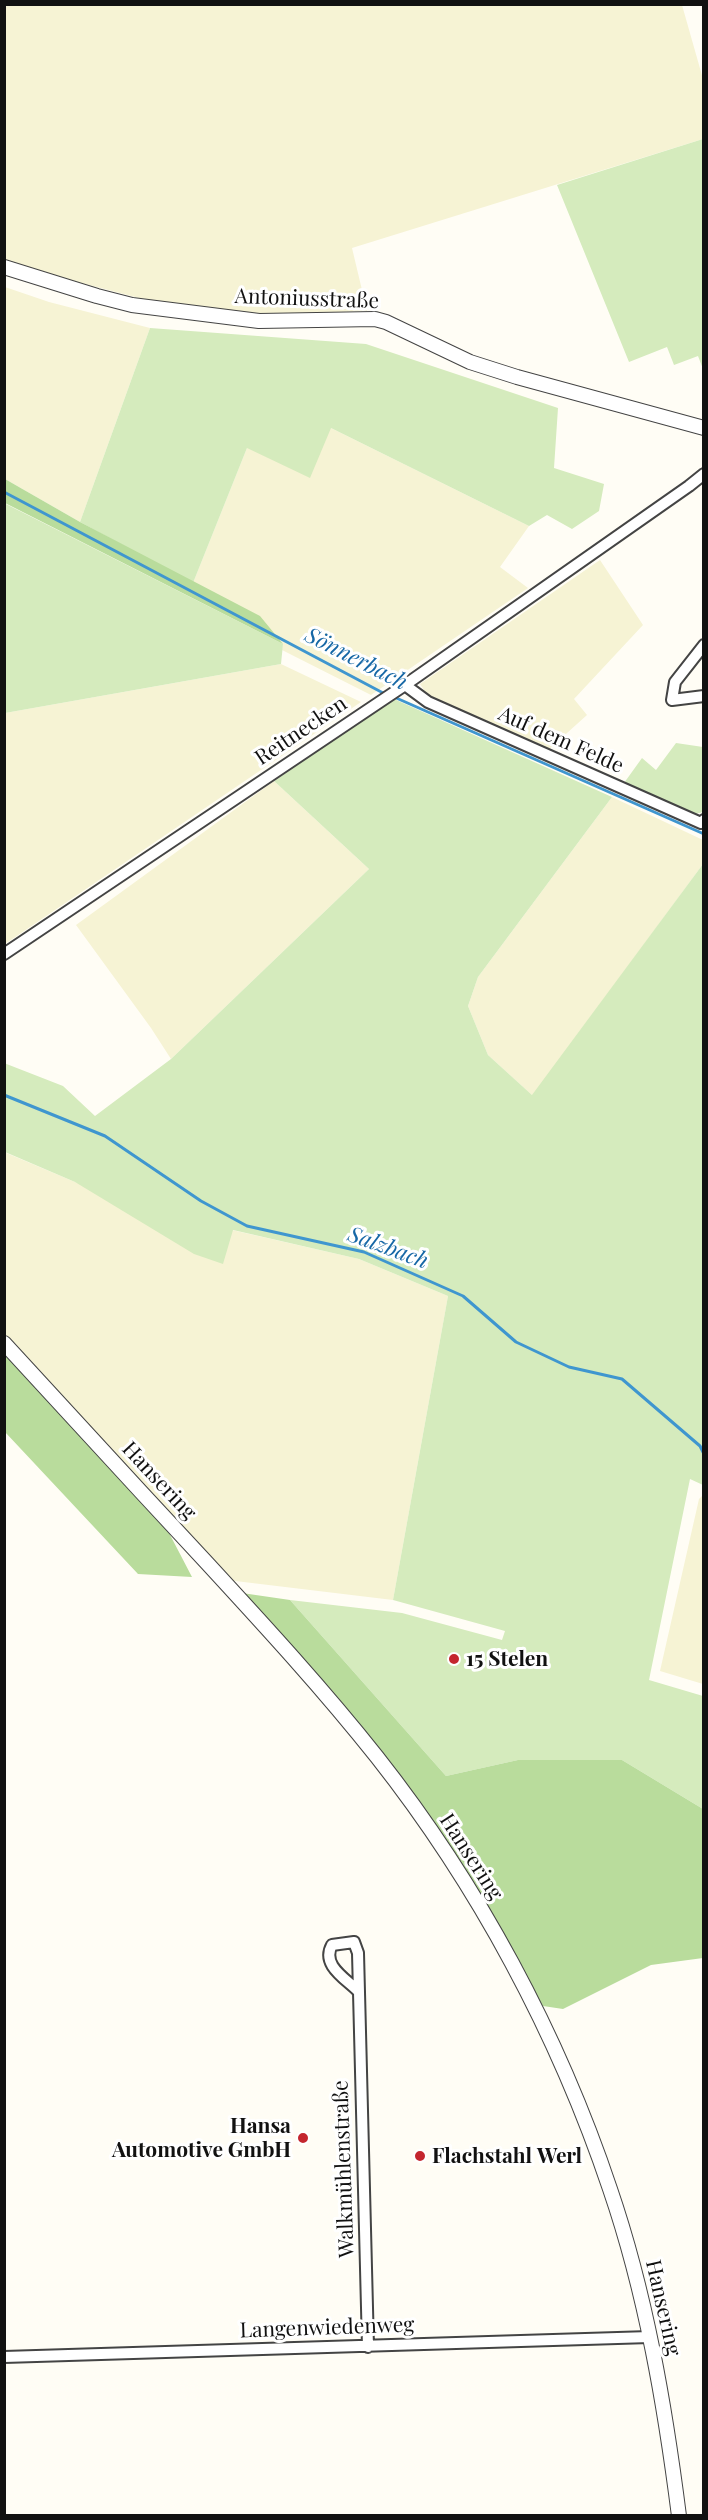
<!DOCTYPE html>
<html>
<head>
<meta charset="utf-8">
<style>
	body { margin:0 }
	#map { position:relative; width:708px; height:2520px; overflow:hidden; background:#fffdf5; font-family:"Playfair Display",serif }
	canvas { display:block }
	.frame { position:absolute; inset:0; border:6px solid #111; pointer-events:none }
</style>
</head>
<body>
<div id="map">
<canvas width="708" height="2520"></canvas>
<div class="frame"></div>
</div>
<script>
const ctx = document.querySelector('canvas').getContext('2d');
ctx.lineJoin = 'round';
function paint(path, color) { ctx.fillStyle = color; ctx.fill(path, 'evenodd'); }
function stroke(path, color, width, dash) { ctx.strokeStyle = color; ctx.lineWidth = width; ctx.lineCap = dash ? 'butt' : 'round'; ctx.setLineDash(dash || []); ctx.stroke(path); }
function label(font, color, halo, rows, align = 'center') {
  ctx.font = font + ' "Playfair Display",serif'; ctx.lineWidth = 6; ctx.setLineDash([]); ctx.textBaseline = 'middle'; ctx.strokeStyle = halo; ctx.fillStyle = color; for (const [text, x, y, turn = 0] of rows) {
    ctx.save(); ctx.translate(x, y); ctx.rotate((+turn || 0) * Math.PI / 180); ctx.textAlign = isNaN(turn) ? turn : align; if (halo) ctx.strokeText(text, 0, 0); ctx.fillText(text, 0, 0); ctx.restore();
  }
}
paint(new Path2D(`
	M 5,5 L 682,5 L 703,79 L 703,139 L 352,248 L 367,311 L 253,315 L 139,298 L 62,278 L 5,260 Z
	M 5,287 L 49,302 L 150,328 L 80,522 L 5,479 Z
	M 331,428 L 529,526 L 500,567 L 528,588 L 371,695 L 282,650 L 283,644 L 193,583 L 247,448 Z
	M 600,560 L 643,625 L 574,699 L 587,715 L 547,751 L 430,699 L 420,684 Z
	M 281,664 L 361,702 L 5,944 L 5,713 Z
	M 274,781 L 369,869 L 171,1059 L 151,1028 L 76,925 Z
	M 612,797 L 703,840 L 703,864 L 533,1096 L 488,1055 L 468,1006 L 478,977 Z
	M 4,1152 L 75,1182 L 232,1230 L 359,1259 L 448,1296 L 393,1600 L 227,1580 L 143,1483 L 5,1335 Z
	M 703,1495 L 703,1684 L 660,1671 L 699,1499 Z`), '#f6f3d4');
paint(new Path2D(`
	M 703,139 L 703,369 L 698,356 L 674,365 L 667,347 L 629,362 L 557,185 Z
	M 150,328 L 366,344 L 558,408 L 554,468 L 604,484 L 599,511 L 572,529 L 547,515 L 529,526 L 331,428 L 310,478 L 247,448 L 193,583 L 80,522 Z
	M 4,503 L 283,644 L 281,664 L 5,713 Z
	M 394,699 L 612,797 L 478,977 L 468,1006 L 488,1055 L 532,1095 L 703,864 L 703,1485 L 690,1479 L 649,1680 L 703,1696 L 703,1809 L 622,1760 L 518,1760 L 446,1776 L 290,1600 L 402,1613 L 502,1640 L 505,1631 L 393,1600 L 448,1296 L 359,1259 L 233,1230 L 223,1264 L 194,1254 L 75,1182 L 5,1152 L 4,1063 L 63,1086 L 95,1116 L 171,1059 L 369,869 L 274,781 Z
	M 676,743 L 703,747 L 703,812 L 692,815 L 624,783 L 642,758 L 656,770 Z`), '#d5ebbd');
paint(new Path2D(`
	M 5,479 L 80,522 L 260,616 L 283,644 L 5,503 Z
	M 5,1335 L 143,1483 L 192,1577 L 138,1574 L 5,1432 Z
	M 242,1593 L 290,1600 L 446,1776 L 518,1760 L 622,1760 L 703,1809 L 703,1958 L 651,1965 L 563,2009 L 543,2006 L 462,1867 Z`), '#b9dc9c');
stroke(new Path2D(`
	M 4,492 L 385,694
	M 394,697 L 704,834
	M 4,1095 L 105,1136 L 201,1201 L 247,1226 L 364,1252 L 463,1296 L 516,1342 L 569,1367 L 622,1379 L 700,1446 L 704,1454`), '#3f96cf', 3);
const minor = new Path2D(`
	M 704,645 L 675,682 L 672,700 L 704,696
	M 405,685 L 428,702 L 701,823 L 704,820
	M 4,954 L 405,685 L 689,486 L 704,474
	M 358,1991 C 345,1978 321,1965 332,1945 L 354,1942 L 358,1953 L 368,2347
	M 4,2357 L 650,2337`);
const tertiary = new Path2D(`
	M 4,267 L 97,296 L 132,305 L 259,321 L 375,319 L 386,322 L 470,362 L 517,377 L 704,428
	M 4,1343 C 72,1417 139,1490 207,1563 C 265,1626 323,1689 377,1757 C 478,1885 558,2034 610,2189 C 646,2294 665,2406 679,2516`);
stroke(minor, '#444', 14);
stroke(tertiary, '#444', 16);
stroke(minor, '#fff', 10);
stroke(tertiary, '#fff', 14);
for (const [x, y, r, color] of [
	[454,1659,6,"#c4262e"],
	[303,2138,6,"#c4262e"],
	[420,2156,6,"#c4262e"]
]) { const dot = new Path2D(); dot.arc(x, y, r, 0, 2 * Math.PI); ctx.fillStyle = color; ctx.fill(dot); stroke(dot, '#fff', 2); }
label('21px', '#111', '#fff', [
	["Antoniusstraße",307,299,2],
	["Reitnecken",301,731,-34],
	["Auf dem Felde",561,740,24],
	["Hansering",159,1481,47],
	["Hansering",471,1857,57],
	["Walkmühlenstraße",344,2169,-92],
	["Hansering",663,2308,77],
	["Langenwiedenweg",327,2328,-2]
]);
label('bold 21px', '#111', '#fff', [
	["15 Stelen",466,1659],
	["Hansa",291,2126,"right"],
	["Automotive GmbH",291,2150,"right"],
	["Flachstahl Werl",432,2156]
], 'left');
label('italic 22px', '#1768a6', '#fff', [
	["Sönnerbach",356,659,27],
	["Salzbach",388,1248,20]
]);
</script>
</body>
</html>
